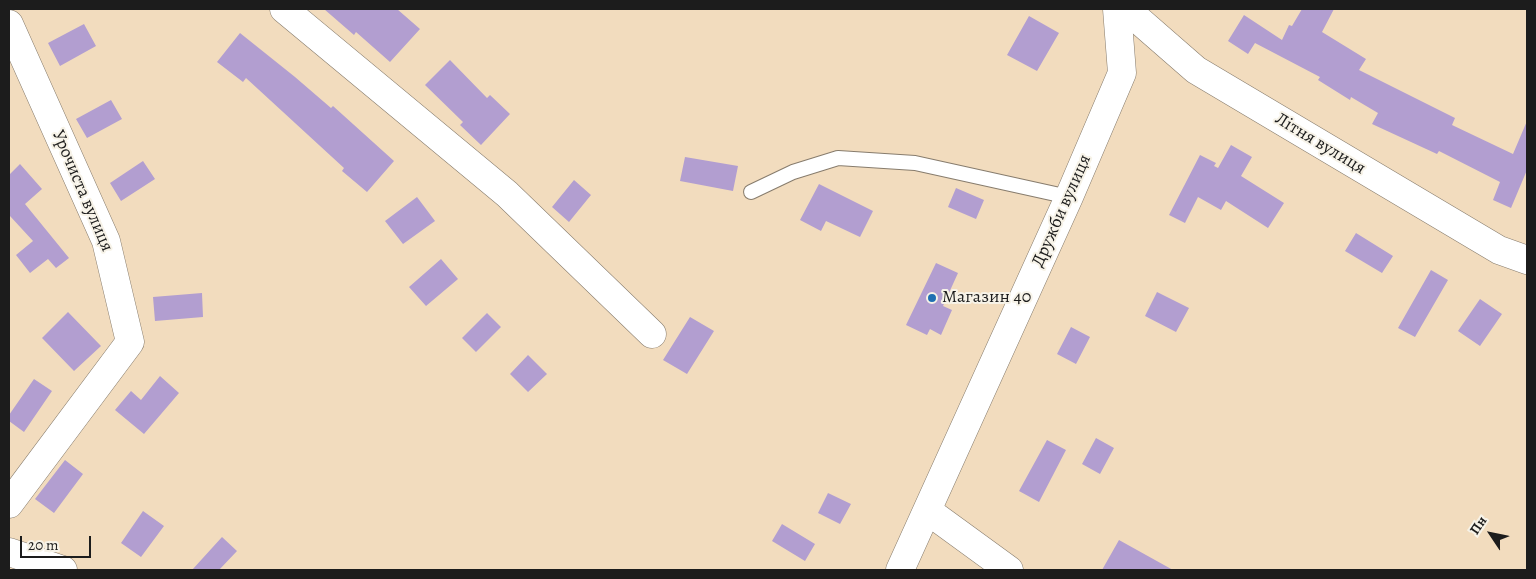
<!DOCTYPE html>
<html>
<head>
<meta charset="utf-8">
<style>
	body { margin:0 }
	#map { position:relative; width:1536px; height:579px; overflow:hidden; background:#f2dcbe; font-family:Alegreya,serif }
	canvas { display:block }
	.frame { position:absolute; inset:0; border:10px solid #1c1c1c; pointer-events:none }
	.north { position:absolute; left:1466px; top:509px; width:50px; height:50px; -webkit-text-stroke:4px #f7f3e8; paint-order:stroke; rotate:304deg; font-size:14px; font-weight:700; line-height:20px; text-align:center; color:#1c1c1c }
	.north::after { content:''; display:block; margin:auto; width:18px; height:22px; background:#1c1c1c; clip-path:polygon(50% 0,100% 100%,50% 72%,0 100%) }
	.scale { position:absolute; left:20px; top:536px; width:71px; height:22px; box-sizing:border-box; border:2px solid #1c1c1c; border-top:0; padding-left:6px; font-size:15px; line-height:18px; white-space:nowrap; color:#1c1c1c; -webkit-text-stroke:4px #f7f3e8; paint-order:stroke }
</style>
</head>
<body>
<div id="map">
<canvas width="1536" height="579"></canvas>
<div class="frame"></div>
<div class="north">Пн</div>
<div class="scale">20 m</div>
</div>
<script>
const ctx = document.querySelector('canvas').getContext('2d');
ctx.lineJoin = 'round';
function paint(path, color) { ctx.fillStyle = color; ctx.fill(path, 'evenodd'); }
function stroke(path, color, width, dash) { ctx.strokeStyle = color; ctx.lineWidth = width; ctx.lineCap = dash ? 'butt' : 'round'; ctx.setLineDash(dash || []); ctx.stroke(path); }
function label(font, color, halo, rows, align = 'center') {
  ctx.font = font + ' Alegreya,serif'; ctx.lineWidth = 4; ctx.setLineDash([]); ctx.textBaseline = 'middle'; ctx.strokeStyle = halo; ctx.fillStyle = color; for (const [text, x, y, turn = 0] of rows) {
    ctx.save(); ctx.translate(x, y); ctx.rotate((+turn || 0) * Math.PI / 180); ctx.textAlign = isNaN(turn) ? turn : align; if (halo) ctx.strokeText(text, 0, 0); ctx.fillText(text, 0, 0); ctx.restore();
  }
}
paint(new Path2D(`
	M 324,9 L 397,9 L 420,29 L 390,62 L 356,32 L 354,35 Z
	M 1302,9 L 1334,9 L 1322,32 L 1366,59 L 1359,70 L 1455,118 L 1452,125 L 1513,154 L 1527,121 L 1527,170 L 1511,208 L 1493,200 L 1500,182 L 1439,151 L 1437,154 L 1372,124 L 1378,113 L 1351,97 L 1350,100 L 1318,80 L 1320,77 L 1255,43 L 1248,54 L 1228,41 L 1244,15 L 1282,40 L 1289,25 L 1292,26 Z
	M 1029,16 L 1059,33 L 1037,71 L 1007,55 Z
	M 84,24 L 96,46 L 60,66 L 48,43 Z
	M 240,33 L 295,77 L 331,108 L 333,106 L 394,161 L 367,192 L 342,171 L 344,168 L 246,78 L 243,82 L 217,62 Z
	M 450,60 L 487,98 L 490,95 L 510,114 L 481,145 L 460,125 L 463,122 L 425,85 Z
	M 111,100 L 122,119 L 87,138 L 76,119 Z
	M 1231,145 L 1252,157 L 1241,176 L 1284,203 L 1268,228 L 1226,201 L 1221,210 L 1198,197 L 1185,223 L 1169,215 L 1200,155 L 1216,163 L 1214,166 L 1218,168 Z
	M 685,157 L 738,166 L 733,191 L 680,181 Z
	M 143,161 L 155,179 L 121,201 L 110,183 Z
	M 20,164 L 42,189 L 25,204 L 69,258 L 56,268 L 48,259 L 30,273 L 16,255 L 33,241 L 10,216 L 9,218 L 9,175 Z
	M 574,180 L 591,195 L 569,222 L 552,207 Z
	M 819,184 L 873,211 L 860,237 L 826,221 L 821,231 L 800,220 Z
	M 956,188 L 984,200 L 976,219 L 948,207 Z
	M 417,197 L 435,221 L 403,244 L 385,221 Z
	M 1356,233 L 1393,256 L 1382,273 L 1345,251 Z
	M 441,259 L 458,279 L 426,306 L 409,287 Z
	M 936,263 L 958,273 L 943,306 L 952,310 L 941,335 L 930,329 L 927,335 L 906,325 Z
	M 1431,270 L 1448,280 L 1415,337 L 1398,328 Z
	M 1157,292 L 1189,308 L 1176,332 L 1145,316 Z
	M 202,293 L 203,317 L 155,321 L 153,297 Z
	M 1480,299 L 1502,314 L 1480,346 L 1458,331 Z
	M 68,312 L 101,346 L 74,371 L 42,338 Z
	M 487,313 L 501,327 L 476,352 L 462,338 Z
	M 690,317 L 714,331 L 687,374 L 663,360 Z
	M 1071,327 L 1090,337 L 1076,364 L 1057,354 Z
	M 528,355 L 547,374 L 528,392 L 510,374 Z
	M 160,376 L 179,393 L 144,434 L 115,410 L 131,391 L 141,400 Z
	M 34,379 L 52,391 L 24,432 L 9,421 L 9,415 Z
	M 1096,438 L 1114,448 L 1100,474 L 1082,464 Z
	M 1047,440 L 1066,450 L 1039,502 L 1019,491 Z
	M 65,460 L 83,474 L 54,513 L 35,499 Z
	M 828,493 L 851,504 L 840,524 L 818,513 Z
	M 143,511 L 164,526 L 141,557 L 121,543 Z
	M 782,524 L 815,544 L 805,561 L 772,541 Z
	M 222,537 L 237,551 L 219,570 L 192,570 Z
	M 1119,540 L 1173,570 L 1102,570 Z`), '#b29ed0');
const service = new Path2D(`
	M 751,192 L 793,172 L 838,158 L 915,163 L 1069,197`);
const minor = new Path2D(`
	M 284,9 L 507,194 L 652,334
	M 1126,9 L 1196,70 L 1499,250 L 1527,260
	M 9,24 L 106,241 L 130,342 L 9,504
	M 928,511 L 1009,570`);
const tertiary = new Path2D(`
	M 9,552 L 63,570
	M 900,570 L 1069,197 L 1122,73 L 1117,9`);
stroke(service, '#877c6d', 16);
stroke(minor, '#877c6d', 29);
stroke(tertiary, '#877c6d', 29);
stroke(service, '#fff', 14);
stroke(minor, '#fff', 28);
stroke(tertiary, '#fff', 28);
for (const [x, y, r, color] of [
	[932,298,5,"#1f6fb2"]
]) { const dot = new Path2D(); dot.arc(x, y, r, 0, 2 * Math.PI); ctx.fillStyle = color; ctx.fill(dot); stroke(dot, '#f7f3e8', 2); }
label('18px', '#1c1c1c', '#f7f3e8', [
	["Літня вулиця",1320,144,31],
	["Урочиста вулиця",82,191,67],
	["Дружби вулиця",1062,211,-66]
]);
label('18px', '#1c1c1c', '#f7f3e8', [
	["Магазин 40",942,298]
], 'left');
</script>
</body>
</html>
